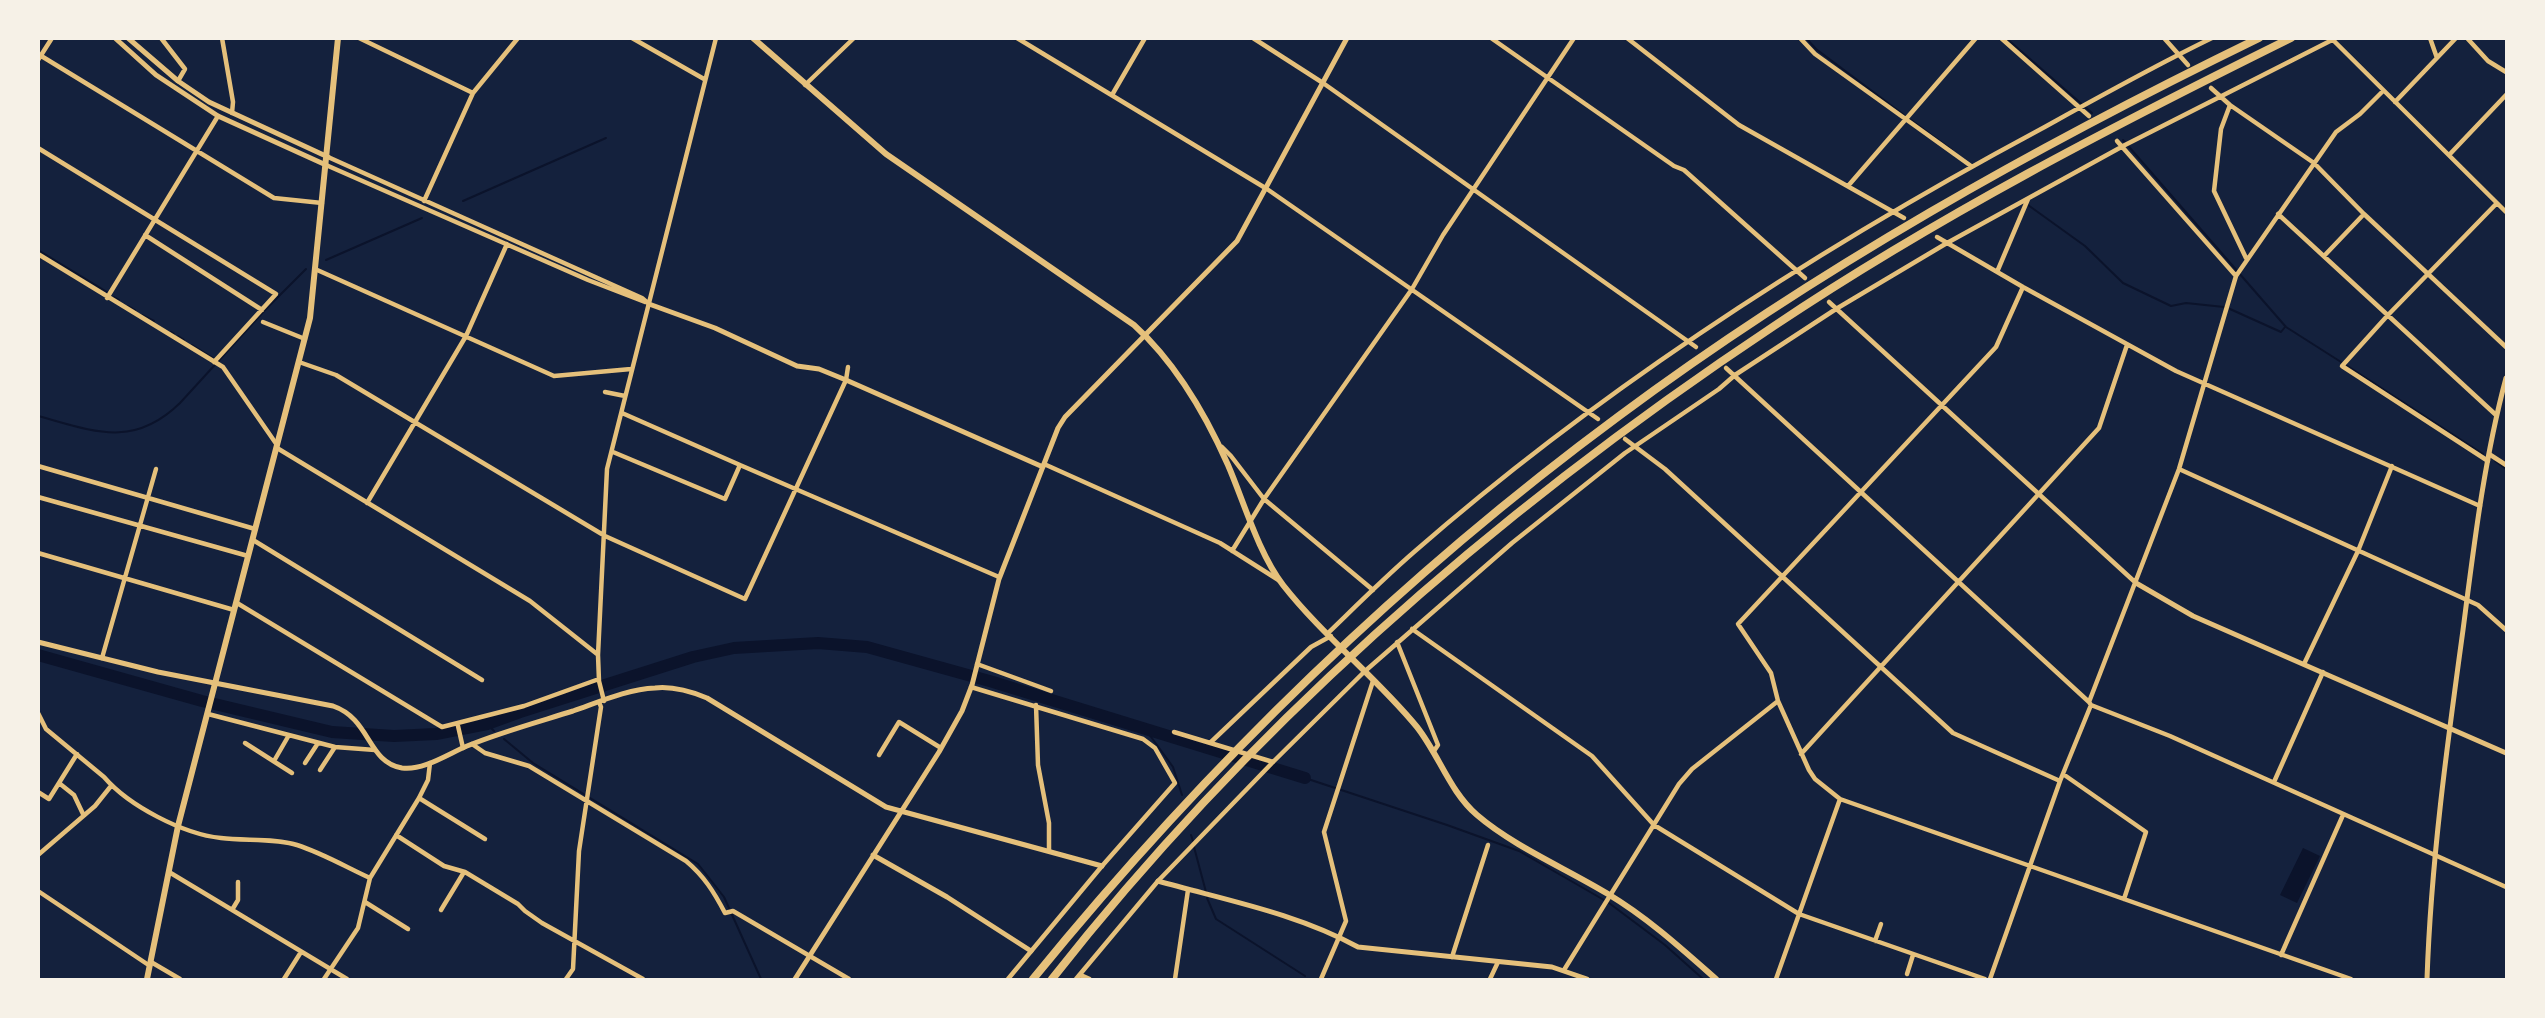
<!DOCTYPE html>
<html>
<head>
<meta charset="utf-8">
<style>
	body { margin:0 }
	#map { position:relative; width:2545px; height:1018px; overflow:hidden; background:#14213d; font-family:"Golos Text",sans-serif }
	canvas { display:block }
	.frame { position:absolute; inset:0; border:40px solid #f6f1e7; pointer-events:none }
</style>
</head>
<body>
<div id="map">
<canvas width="2545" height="1018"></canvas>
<div class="frame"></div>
</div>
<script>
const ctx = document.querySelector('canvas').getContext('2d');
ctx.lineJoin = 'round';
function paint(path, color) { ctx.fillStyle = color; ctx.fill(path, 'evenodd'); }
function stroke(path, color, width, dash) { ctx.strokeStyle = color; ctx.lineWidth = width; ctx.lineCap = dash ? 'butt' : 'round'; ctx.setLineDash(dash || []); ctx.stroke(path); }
paint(new Path2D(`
	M 2303,848 L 2320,856 L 2297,903 L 2280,895 Z`), '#0b132b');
stroke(new Path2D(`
	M 1806,38 L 1816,49 L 1904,115
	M 2006,38 L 2092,113
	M 1911,120 L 1952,150
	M 2123,140 L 2286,327 L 2341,362
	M 463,201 L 606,138
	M 2028,205 L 2085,246 L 2123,283 L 2171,306 L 2186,303 L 2224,307
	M 38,250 L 107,292
	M 326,260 L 422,218
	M 114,297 L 119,300
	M 128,306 L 135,310
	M 2230,309 L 2281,332 L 2285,327
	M 142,315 L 154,321
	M 171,332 L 174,334
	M 178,336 L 184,340
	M 192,345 L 213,358
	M 2346,365 L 2483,454
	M 38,416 C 93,431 133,449 180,403 L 266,309 L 306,269
	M 2495,461 L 2506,469
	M 487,724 L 494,731
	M 1146,730 L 1173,767 L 1182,795
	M 504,739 L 533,763 L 698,864 L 724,897 L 761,979
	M 1305,778 L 1447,825 L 1519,851 L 1604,900
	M 1191,835 L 1193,841
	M 1194,847 L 1206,892
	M 1207,898 L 1216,919 L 1305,976
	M 1609,903 L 1665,945 L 1703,979`), '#0b132b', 2);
stroke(new Path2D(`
	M 38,655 L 202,701 L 332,732 L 394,736 L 436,734 L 487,724 L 520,712 L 693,657 L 734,648 L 818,643 L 867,647 L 993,682 L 1305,778`), '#0b132b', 12);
stroke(new Path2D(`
	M 161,38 L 185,69 L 178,81
	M 222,38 L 233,102 L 232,113
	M 359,38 L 473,93
	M 632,38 L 704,79
	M 1017,38 L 1267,189 L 1598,419
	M 1253,38 L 1323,83 L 1696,347
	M 1491,38 L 1674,166 L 1684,170 L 1805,278
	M 1627,38 L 1739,125 L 1904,218
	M 1800,38 L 1815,54 L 1971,166
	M 2001,38 L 2089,116
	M 2164,38 L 2188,65
	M 2430,38 L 2437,58
	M 2467,38 L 2488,61 L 2506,72
	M 2332,39 L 2506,212
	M 38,54 L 274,198 L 322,203
	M 38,60 L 52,38
	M 805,85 L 854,38
	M 2211,88 L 2230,105 L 2314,163 L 2364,214 L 2506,347
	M 1112,95 L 1145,38
	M 2395,102 L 2456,38
	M 2230,105 L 2221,129 L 2214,191 L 2246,258
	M 2117,141 L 2236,276
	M 38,148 L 276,294 L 214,362
	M 2450,154 L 2506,95
	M 328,157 L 642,298 L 649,304
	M 326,165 L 588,280 L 645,302
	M 1848,186 L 1976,38
	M 424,201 L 473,93 L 518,38
	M 2278,214 L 2496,415
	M 145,235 L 262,310
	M 1937,237 L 2023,287 L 2176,371 L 2480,506
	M 38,254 L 223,367 L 277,445
	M 2324,256 L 2364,214
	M 315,269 L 554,376 L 631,369
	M 1997,272 L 2028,199
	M 2023,287 L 1996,347 L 1738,624 L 1771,673 L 1778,701 L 1809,770 L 1815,779 L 1840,799 L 2351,979
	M 107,298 L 218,116
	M 1829,302 L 2136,583
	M 263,322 L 305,339
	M 299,362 L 336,375 L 605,536 L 745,599 L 846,380 L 848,367
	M 1726,368 L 2089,702
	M 605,392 L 625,396
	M 1625,439 L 1665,469 L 1953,733 L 2060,781
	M 1222,447 L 1231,456 L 1264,499 L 1373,590
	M 277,448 L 530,601 L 597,654
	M 613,452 L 725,499 L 740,465 L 622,413
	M 2489,454 L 2506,465
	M 2488,461 L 2342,366 L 2388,315 L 2497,203
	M 1044,464 L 1220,543 L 1280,581
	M 740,465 L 999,577
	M 38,466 L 255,529
	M 2179,469 L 2467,600 L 2478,605 L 2506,630
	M 38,497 L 248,556
	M 367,503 L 466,336 L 507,244
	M 253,540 L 482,680
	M 1232,551 L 1264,499 L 1412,289 L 1443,235 L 1574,38
	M 38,553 L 234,610
	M 237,603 L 442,727 L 524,706 L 599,679
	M 1412,629 L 1592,756 L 1654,825 L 1799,914 L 1985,979
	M 1328,633 C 1356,606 1384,578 1414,552 C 1604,386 1819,248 2041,129 C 2097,98 2154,66 2212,38
	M 1397,642 L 1438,745 L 1434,751
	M 102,658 L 156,469
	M 977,664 L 1051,691
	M 2304,664 L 2358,551 L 2392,466
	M 971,687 L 1143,739 L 1155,748 L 1175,783 L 1102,866 L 1008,979
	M 604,701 L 599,681 L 598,655 L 607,469 L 716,38
	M 1036,705 L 1038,765 L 1049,823 L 1049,851
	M 2091,705 L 2170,736 L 2506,887
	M 38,713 L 46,729 L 104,777 C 129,806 183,834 221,838 C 244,841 276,838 297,845 C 322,853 346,867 370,878
	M 208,714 L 335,747 L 375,750
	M 458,726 L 463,748
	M 1174,732 L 1273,762
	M 1211,742 L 1311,647 L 1331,636
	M 245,743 L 292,773
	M 472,744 L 485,753 L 529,766 L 686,861 C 704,876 714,892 725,913 L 733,911 L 849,979
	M 1801,754 L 2099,428 L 2127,345
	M 879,755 L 899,722 L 941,748
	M 274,761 L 289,735
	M 305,763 L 318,743
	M 320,770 L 335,747
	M 2063,774 L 2146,832 L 2124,899
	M 2274,782 L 2323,672
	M 59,783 L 74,795 L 83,814
	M 38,792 L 49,799 L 77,754
	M 419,798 L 485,839
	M 396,835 L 444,866 L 465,872 L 518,904 L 525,911 L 542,923 L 643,979
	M 38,855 L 95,806 L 111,786
	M 169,872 L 347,979
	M 38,891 L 150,966
	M 365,902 L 408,929
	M 232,910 L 238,900 L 238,882
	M 441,910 L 464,872
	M 1875,941 L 1881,924
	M 2281,955 L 2343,815
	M 1452,957 L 1488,845
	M 151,962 L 180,979
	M 1564,970 L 1679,784 L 1692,769 L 1778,701
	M 1907,974 L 1913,955
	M 284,979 L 301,952
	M 324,979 L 358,928 L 370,878 L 419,798 L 428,780 L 430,763
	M 566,979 L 573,969 L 579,851 L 601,707 L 599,702
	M 1076,979 L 1158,881 L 1273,762 L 1364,672 L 1512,543 L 1625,453 L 1719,389 L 1735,375 L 1836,309 L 1947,243 L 2125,145 L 2336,38
	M 1175,979 L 1188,890
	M 1321,979 L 1346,921 L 1324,832 L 1373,681
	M 1490,979 L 1498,962
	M 1776,979 L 1840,799
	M 1990,979 L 2060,781 L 2091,705 L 2089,702 L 2179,469 L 2236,276 L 2336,132 L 2360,114 L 2383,91`), '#e5c07b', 4.5);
stroke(new Path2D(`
	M 115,38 L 156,75 L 218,116 L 326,165
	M 128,38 L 178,81 L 209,102 L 328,157
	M 649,304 L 715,328 L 797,366 L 819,369 L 846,380 L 1043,467
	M 2136,583 L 2193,616 L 2506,753
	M 38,642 L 158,672 L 333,706 C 371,719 367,762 402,768 C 423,771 448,754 467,746 C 501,732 538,722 573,711 C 599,702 628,689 655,688 C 673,686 690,691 707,698 L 886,807 L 1102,866
	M 873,855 L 947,897 L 1031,951
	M 1158,881 C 1225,900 1296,913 1358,947 L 1552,967 L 1587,979
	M 1080,975 L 1089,979
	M 795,979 L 939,752 L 962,711 L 972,685 L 999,579 L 1058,428 L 1065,417 L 1237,241 L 1347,38
	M 2427,979 C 2431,862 2447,746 2463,630 C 2474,545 2484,460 2506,378`), '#e5c07b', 5);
stroke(new Path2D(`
	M 753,38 L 886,154 L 1134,325 C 1176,363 1205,413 1228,465 C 1244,502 1258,552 1283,585 C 1323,636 1376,677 1417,727 C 1439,755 1450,792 1477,815 C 1513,846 1567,869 1608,894 C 1648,918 1682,949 1716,979
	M 147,979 L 178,826 L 310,318 L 338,38`), '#e5c07b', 6);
stroke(new Path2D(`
	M 1033,979 C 1204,769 1401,577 1619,416 C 1818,268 2037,146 2259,38
	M 1052,979 C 1253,723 1503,506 1774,326 C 1938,216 2115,125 2291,38`), '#e5c07b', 8);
</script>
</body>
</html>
